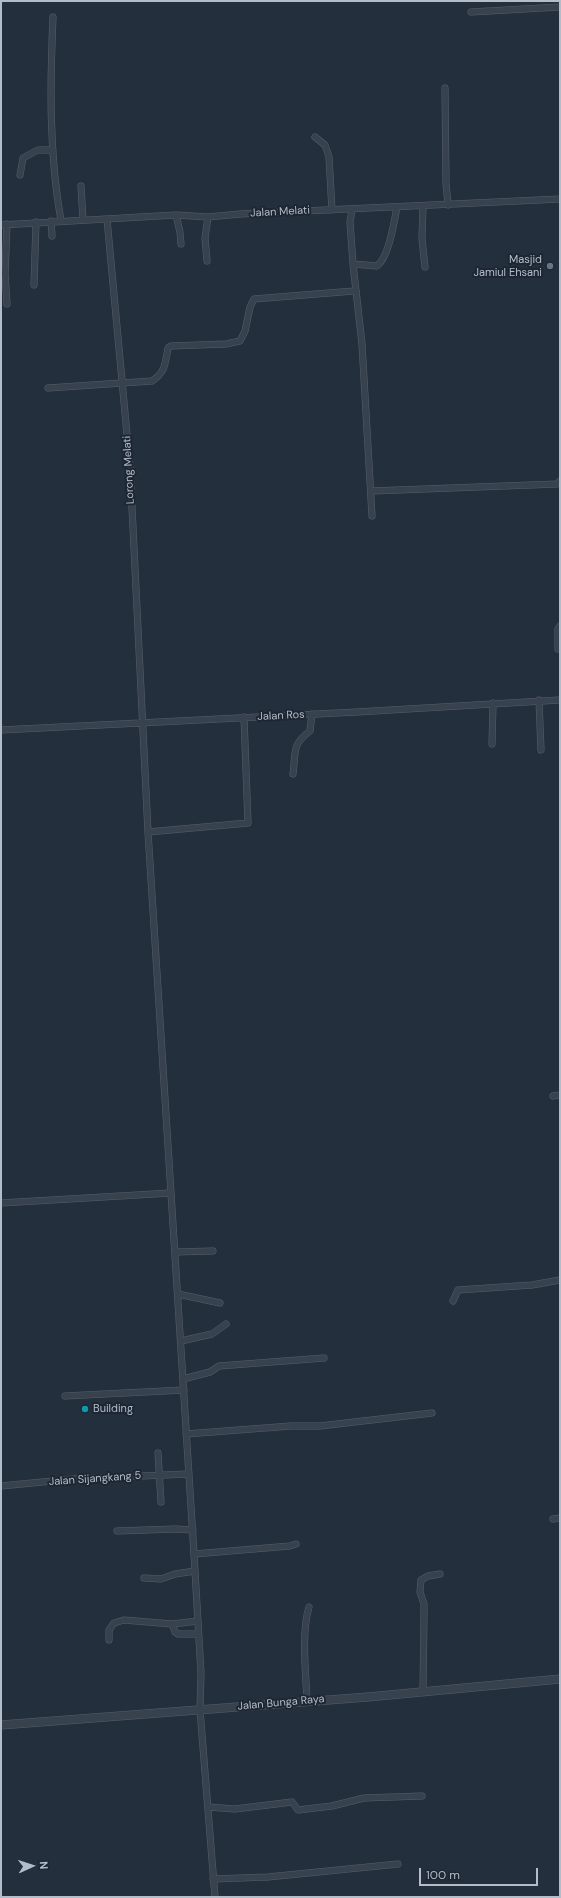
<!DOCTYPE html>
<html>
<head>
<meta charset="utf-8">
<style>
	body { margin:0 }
	#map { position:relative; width:561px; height:1898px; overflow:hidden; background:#242f3e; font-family:"DM Sans",sans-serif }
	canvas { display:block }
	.frame { position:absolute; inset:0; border:2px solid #b4bcc9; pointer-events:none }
	.north { position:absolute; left:12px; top:1846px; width:40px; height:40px; -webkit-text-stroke:3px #1d2633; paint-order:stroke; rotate:87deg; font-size:11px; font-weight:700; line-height:16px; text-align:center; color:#b4bcc9 }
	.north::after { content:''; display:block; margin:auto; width:14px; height:18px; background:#b4bcc9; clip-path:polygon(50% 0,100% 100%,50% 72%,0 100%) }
	.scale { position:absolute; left:419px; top:1868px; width:119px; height:18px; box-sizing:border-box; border:2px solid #b4bcc9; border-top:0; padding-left:5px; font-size:12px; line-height:14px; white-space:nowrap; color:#b4bcc9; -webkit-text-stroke:3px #1d2633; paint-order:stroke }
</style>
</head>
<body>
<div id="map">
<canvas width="561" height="1898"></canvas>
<div class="frame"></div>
<div class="north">N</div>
<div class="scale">100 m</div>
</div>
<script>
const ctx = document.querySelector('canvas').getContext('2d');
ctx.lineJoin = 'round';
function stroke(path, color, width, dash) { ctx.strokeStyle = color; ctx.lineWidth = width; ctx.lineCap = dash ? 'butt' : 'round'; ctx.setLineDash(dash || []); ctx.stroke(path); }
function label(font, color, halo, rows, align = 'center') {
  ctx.font = font + ' "DM Sans",sans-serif'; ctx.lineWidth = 4; ctx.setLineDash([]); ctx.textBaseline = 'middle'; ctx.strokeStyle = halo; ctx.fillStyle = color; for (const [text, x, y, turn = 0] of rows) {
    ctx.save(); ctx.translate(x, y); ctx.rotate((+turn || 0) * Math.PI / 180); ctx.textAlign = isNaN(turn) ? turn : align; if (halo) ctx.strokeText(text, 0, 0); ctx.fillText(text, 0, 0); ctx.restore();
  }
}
const minor = new Path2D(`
	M 471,12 L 560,7
	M 53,17 C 50,85 49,153 61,221
	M 445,88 L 446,183 L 448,205
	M 315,137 L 325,145 L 329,157 L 332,210
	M 20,175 L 23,158 L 38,150 L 53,150
	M 81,186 L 83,220
	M 423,206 L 422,239 L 425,267
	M 352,210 L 350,222 L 353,264
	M 176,215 L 180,232 L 181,244
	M 107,219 L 130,467 L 148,832 L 194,1554 L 201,1673 L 200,1710 L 215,1897
	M 51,221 L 52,236
	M 1,225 L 176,215 L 208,217 L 240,214 L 560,199
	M 207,261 L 205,238 L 208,217
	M 34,285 L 36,222
	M 7,304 L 5,274 L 7,224
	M 48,388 L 152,381 C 166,372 165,363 168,348 L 171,346 L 226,344 L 240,341 L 245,331 L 250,307 L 254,299 L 354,291
	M 372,491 L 557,484 L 560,481
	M 372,516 L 362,344 L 353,264 L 377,266 C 389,257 394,222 397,207
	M 558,649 L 558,629 L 560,626
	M 539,700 L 541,750
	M 1,730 L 357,712 L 560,700
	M 492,744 L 493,703
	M 293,774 C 296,753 291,745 310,731 L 312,714
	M 148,832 L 248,823 L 244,717
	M 553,1096 L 560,1095
	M 1,1203 L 171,1193
	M 175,1252 L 213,1251
	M 178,1294 L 220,1303
	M 453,1301 L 458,1290 L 532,1285 L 560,1280
	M 181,1341 L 212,1334 L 226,1324
	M 183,1379 L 210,1372 L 219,1366 L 324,1358
	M 65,1396 L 184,1390
	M 186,1434 L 291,1426 L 320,1426 L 432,1413
	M 158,1453 L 161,1502
	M 1,1486 L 73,1479 L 188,1474
	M 553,1519 L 560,1518
	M 117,1531 L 175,1529 L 193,1530
	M 194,1554 L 290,1546 L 296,1544
	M 144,1578 L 161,1579 L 175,1574 L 195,1571
	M 172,1624 L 175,1632 L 178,1634 L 198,1634
	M 109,1640 L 109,1630 L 114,1623 L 124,1620 L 172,1624 L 198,1621
	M 423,1692 L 424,1614 L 424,1604 L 420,1592 L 421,1580 L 428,1576 L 440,1574
	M 307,1701 C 306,1674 301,1633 309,1607
	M 208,1807 L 235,1809 L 292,1802 L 298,1810 L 332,1806 L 364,1798 L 422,1796
	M 213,1879 L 268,1877 L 398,1864`);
const tertiary = new Path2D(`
	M 1,1725 L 368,1697 L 560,1679`);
stroke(minor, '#565f6c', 7);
stroke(tertiary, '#565f6c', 9);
stroke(minor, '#38414e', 6);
stroke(tertiary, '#38414e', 8);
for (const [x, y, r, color] of [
	[550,266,4,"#6b7280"],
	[85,1409,4,"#0f9aa8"]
]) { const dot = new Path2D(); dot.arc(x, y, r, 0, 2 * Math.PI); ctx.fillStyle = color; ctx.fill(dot); stroke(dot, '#1d2633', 1.5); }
label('11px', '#b4bcc9', '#1d2633', [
	["Jalan Melati",280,212,-3],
	["Lorong Melati",129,470,-93],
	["Jalan Ros",281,716,-3],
	["Jalan Sijangkang 5",95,1479,-4],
	["Jalan Bunga Raya",281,1703,-5]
]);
label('11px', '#b4bcc9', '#1d2633', [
	["Masjid",542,260],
	["Jamiul Ehsani",542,273],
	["Building",93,1409,"left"]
], 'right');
</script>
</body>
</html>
